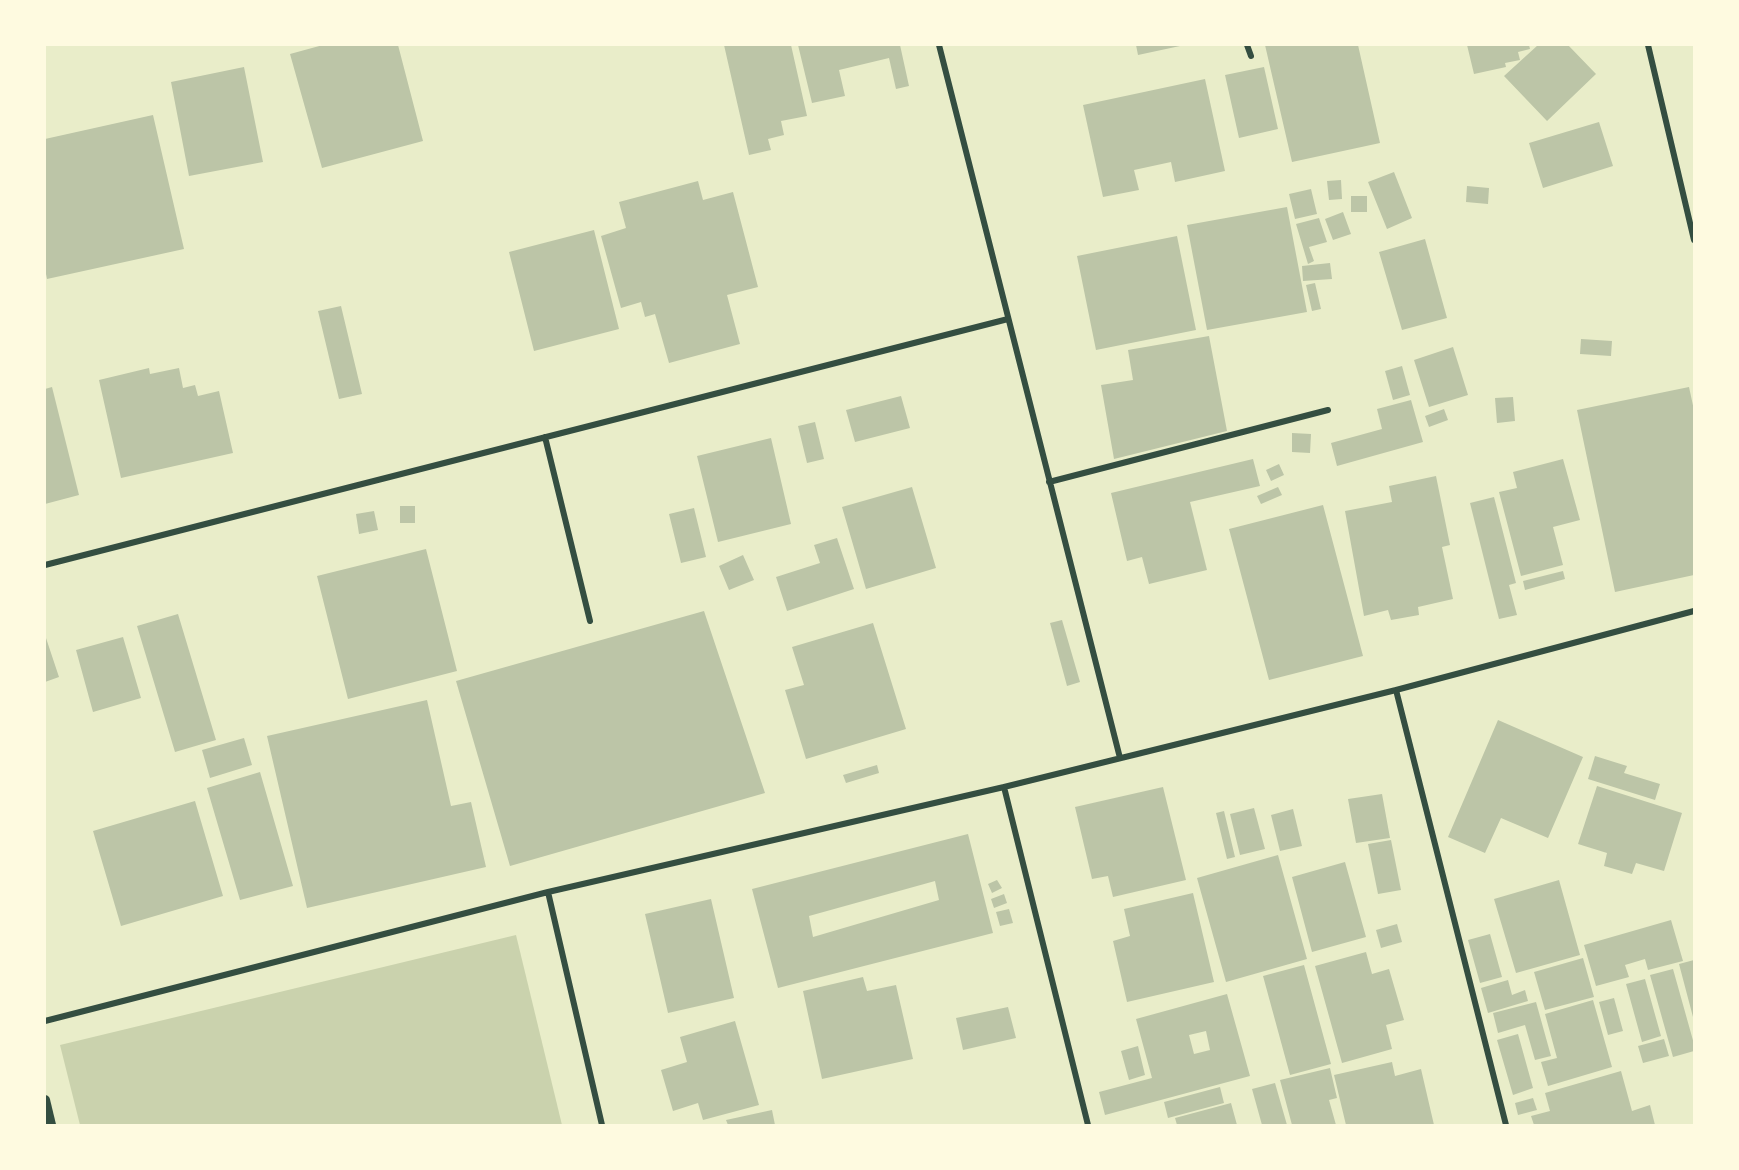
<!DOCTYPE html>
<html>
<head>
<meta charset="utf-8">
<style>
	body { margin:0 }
	#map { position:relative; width:1739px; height:1170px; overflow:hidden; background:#e9edc9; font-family:Roboto,sans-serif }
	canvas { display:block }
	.frame { position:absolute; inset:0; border:46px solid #fefae0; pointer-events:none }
</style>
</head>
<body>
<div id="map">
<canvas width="1739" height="1170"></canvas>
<div class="frame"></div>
</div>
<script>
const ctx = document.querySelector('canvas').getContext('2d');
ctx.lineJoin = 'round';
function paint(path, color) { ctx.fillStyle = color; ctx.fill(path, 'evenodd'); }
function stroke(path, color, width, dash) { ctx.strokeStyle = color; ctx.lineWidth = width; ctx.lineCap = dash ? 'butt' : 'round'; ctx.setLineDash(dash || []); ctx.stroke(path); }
paint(new Path2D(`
	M 516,935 L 562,1125 L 80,1125 L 60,1045 Z`), '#cad2ad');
paint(new Path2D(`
	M 323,45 L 398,45 L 423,141 L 322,168 L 290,54 Z
	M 724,45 L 791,45 L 807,116 L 781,121 L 784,135 L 768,139 L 771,150 L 749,155 Z
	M 798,45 L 900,45 L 909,86 L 896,89 L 889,58 L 839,70 L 845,96 L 812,103 Z
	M 1136,45 L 1180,45 L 1180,46 L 1138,55 Z
	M 1265,45 L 1358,45 L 1380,143 L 1292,162 Z
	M 1467,45 L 1529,45 L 1530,49 L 1518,52 L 1520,60 L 1505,63 L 1506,67 L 1474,74 Z
	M 1538,45 L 1568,45 L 1596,74 L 1547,121 L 1504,76 Z
	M 244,67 L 263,162 L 189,176 L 171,82 Z
	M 1264,67 L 1278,129 L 1239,138 L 1225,75 Z
	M 1205,79 L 1225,171 L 1175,182 L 1171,162 L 1134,170 L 1139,190 L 1103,197 L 1083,105 Z
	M 153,115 L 184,249 L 47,279 L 45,269 L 45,139 Z
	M 1599,122 L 1613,166 L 1543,188 L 1529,143 Z
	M 1394,172 L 1412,218 L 1387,229 L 1368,182 Z
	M 1341,180 L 1342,199 L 1329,200 L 1327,181 Z
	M 698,181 L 703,200 L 733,192 L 758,287 L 727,295 L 740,344 L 669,363 L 655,314 L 645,317 L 641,302 L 621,308 L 601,236 L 626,228 L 619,202 Z
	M 1467,186 L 1489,188 L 1488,204 L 1466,202 Z
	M 1311,189 L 1317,214 L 1295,219 L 1289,194 Z
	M 1351,196 L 1367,196 L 1367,212 L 1351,212 Z
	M 1287,207 L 1307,312 L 1207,330 L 1187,225 Z
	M 1343,212 L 1351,234 L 1333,240 L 1325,219 Z
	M 1319,218 L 1327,242 L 1309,247 L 1314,261 L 1308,264 L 1296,224 Z
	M 594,230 L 619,329 L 534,351 L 509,252 Z
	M 1177,236 L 1196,330 L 1096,350 L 1077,256 Z
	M 1425,239 L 1447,318 L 1402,330 L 1379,252 Z
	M 1330,263 L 1332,279 L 1303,281 L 1302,266 Z
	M 1315,283 L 1321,309 L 1312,311 L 1306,285 Z
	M 341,306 L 362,394 L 339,399 L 318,311 Z
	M 1209,336 L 1227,431 L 1114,459 L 1101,385 L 1133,380 L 1128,350 Z
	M 1581,339 L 1612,341 L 1611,356 L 1580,354 Z
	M 1453,347 L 1468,395 L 1429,407 L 1414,360 Z
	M 1402,366 L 1410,395 L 1393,400 L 1385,371 Z
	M 149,368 L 150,374 L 179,368 L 183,388 L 195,385 L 198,396 L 219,391 L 233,453 L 121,478 L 99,380 Z
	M 52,387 L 79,495 L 45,504 L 45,389 Z
	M 1689,387 L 1694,410 L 1694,575 L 1615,592 L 1577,410 Z
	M 901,396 L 910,428 L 855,442 L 846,410 Z
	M 1513,397 L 1515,421 L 1497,423 L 1495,398 Z
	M 1411,400 L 1423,442 L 1337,466 L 1331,443 L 1382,429 L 1377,409 Z
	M 1444,409 L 1448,420 L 1429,427 L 1425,416 Z
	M 815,422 L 824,459 L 807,463 L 798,426 Z
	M 1292,433 L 1311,434 L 1310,453 L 1292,452 Z
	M 771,438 L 791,524 L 718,542 L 697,456 Z
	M 1253,459 L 1260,486 L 1190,502 L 1207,570 L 1149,584 L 1142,557 L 1127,561 L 1111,493 Z
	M 1563,459 L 1580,520 L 1553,527 L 1563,565 L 1521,576 L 1499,492 L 1517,488 L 1513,472 Z
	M 1279,464 L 1284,475 L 1271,481 L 1266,470 Z
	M 1436,476 L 1450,545 L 1442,547 L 1453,599 L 1418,607 L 1419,615 L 1391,620 L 1388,610 L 1364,616 L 1345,511 L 1392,502 L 1389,486 Z
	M 912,487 L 936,568 L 866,589 L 842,507 Z
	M 1278,487 L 1282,495 L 1261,504 L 1257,496 Z
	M 1494,497 L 1516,583 L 1509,585 L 1517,615 L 1499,619 L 1470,503 Z
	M 1323,505 L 1363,656 L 1269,680 L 1229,529 Z
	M 400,506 L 415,506 L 415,523 L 400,523 Z
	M 694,508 L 706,557 L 681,563 L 669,514 Z
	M 374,511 L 378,530 L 359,534 L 356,514 Z
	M 837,538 L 854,589 L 787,611 L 776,577 L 820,563 L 814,545 Z
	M 426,549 L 457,671 L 348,699 L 317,576 Z
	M 743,555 L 754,580 L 729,590 L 719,566 Z
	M 1563,571 L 1565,579 L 1525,590 L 1523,581 Z
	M 704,611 L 765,793 L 510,866 L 456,681 Z
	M 178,614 L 216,740 L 175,752 L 137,626 Z
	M 1062,620 L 1080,682 L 1067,686 L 1050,623 Z
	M 873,623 L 906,729 L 806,759 L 785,690 L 804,685 L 792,647 Z
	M 45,635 L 59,677 L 45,682 Z
	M 123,637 L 141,698 L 93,712 L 76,650 Z
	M 427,700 L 451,806 L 471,802 L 486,867 L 307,908 L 267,736 Z
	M 1498,720 L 1583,757 L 1548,838 L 1501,818 L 1485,853 L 1448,837 Z
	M 244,738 L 252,765 L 210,778 L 202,750 Z
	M 1595,756 L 1627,766 L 1624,773 L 1660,784 L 1655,800 L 1588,779 Z
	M 877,765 L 879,773 L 846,783 L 843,775 Z
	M 260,772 L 293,886 L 240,900 L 207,788 Z
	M 1597,786 L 1682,813 L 1664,871 L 1636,863 L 1632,874 L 1604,866 L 1607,853 L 1578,844 Z
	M 1163,787 L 1186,880 L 1113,897 L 1108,876 L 1092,879 L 1075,807 Z
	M 1382,794 L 1390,838 L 1356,843 L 1348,799 Z
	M 195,801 L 223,896 L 121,926 L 93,831 Z
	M 1254,808 L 1265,849 L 1240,855 L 1230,814 Z
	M 1293,809 L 1302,846 L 1280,851 L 1271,815 Z
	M 1224,811 L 1235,857 L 1227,859 L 1216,813 Z
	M 968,834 L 993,933 L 778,988 L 752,889 ZM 935,881 L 939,900 L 813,937 L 809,916 Z
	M 1391,840 L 1401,890 L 1378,894 L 1368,844 Z
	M 1278,855 L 1307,959 L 1226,982 L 1197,878 Z
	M 1345,862 L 1366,937 L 1312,952 L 1292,877 Z
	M 997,880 L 1002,888 L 992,893 L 988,884 Z
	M 1559,880 L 1580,955 L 1516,973 L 1494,899 Z
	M 1193,893 L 1214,982 L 1127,1002 L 1113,941 L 1130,936 L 1124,909 Z
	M 1004,894 L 1007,903 L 994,908 L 991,899 Z
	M 711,899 L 734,998 L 668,1013 L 645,914 Z
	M 1009,909 L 1013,923 L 1000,926 L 996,912 Z
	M 1671,920 L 1683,961 L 1648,970 L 1645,959 L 1625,965 L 1629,977 L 1596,986 L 1584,945 Z
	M 1397,924 L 1402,942 L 1381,948 L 1376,930 Z
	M 1490,934 L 1502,977 L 1480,983 L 1468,940 Z
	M 1366,952 L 1372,974 L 1389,969 L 1404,1020 L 1386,1025 L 1392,1049 L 1342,1063 L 1315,966 Z
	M 1583,958 L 1594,997 L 1545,1010 L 1534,972 Z
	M 1694,960 L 1694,1017 L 1693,1017 L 1679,964 Z
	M 1304,965 L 1331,1064 L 1290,1075 L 1263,976 Z
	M 1673,969 L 1694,1044 L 1694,1051 L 1673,1057 L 1650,975 Z
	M 863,977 L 867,991 L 896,985 L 913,1059 L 822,1079 L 803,991 Z
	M 1645,979 L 1661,1036 L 1642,1042 L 1626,984 Z
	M 1508,980 L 1512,995 L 1525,990 L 1528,1001 L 1488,1013 L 1481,988 Z
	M 1227,994 L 1250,1076 L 1105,1115 L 1099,1092 L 1152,1078 L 1136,1019 ZM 1206,1031 L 1210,1050 L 1194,1054 L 1189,1035 Z
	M 1614,998 L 1623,1031 L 1608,1035 L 1599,1002 Z
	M 1593,1000 L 1612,1067 L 1548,1086 L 1541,1062 L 1557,1058 L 1545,1014 Z
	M 1536,1002 L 1551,1056 L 1535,1060 L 1525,1025 L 1498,1033 L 1493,1013 Z
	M 1008,1007 L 1016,1038 L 963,1050 L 956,1018 Z
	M 735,1021 L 759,1105 L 703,1120 L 698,1103 L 673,1111 L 661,1070 L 687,1062 L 680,1037 Z
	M 1518,1034 L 1533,1088 L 1513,1095 L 1497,1040 Z
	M 1664,1039 L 1669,1056 L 1643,1063 L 1638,1046 Z
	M 1138,1046 L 1145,1075 L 1129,1080 L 1121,1051 Z
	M 1392,1062 L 1395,1076 L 1421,1069 L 1434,1125 L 1346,1125 L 1334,1075 Z
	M 1330,1068 L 1337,1098 L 1329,1100 L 1336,1125 L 1292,1125 L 1280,1080 Z
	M 1621,1071 L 1632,1111 L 1650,1105 L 1655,1125 L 1534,1125 L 1531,1116 L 1550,1111 L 1545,1093 Z
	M 1275,1083 L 1287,1125 L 1262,1125 L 1252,1089 Z
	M 1220,1087 L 1224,1103 L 1168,1118 L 1164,1102 Z
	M 1533,1098 L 1537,1110 L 1518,1115 L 1515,1103 Z
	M 1231,1103 L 1237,1125 L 1177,1125 L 1175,1118 Z
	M 772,1110 L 775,1125 L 728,1125 L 726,1120 Z`), '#bcc5a7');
stroke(new Path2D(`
	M 939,45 L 1120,758
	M 1247,45 L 1251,56
	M 1648,45 L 1694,240
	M 545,437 L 590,621
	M 1049,482 L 1328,410
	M 45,565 L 1008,319
	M 1396,690 L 1506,1125
	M 1004,787 L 1088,1125
	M 548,892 L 602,1125
	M 45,1021 L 548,892 L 1004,787 L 1396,690 L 1694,611`), '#344e41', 6);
stroke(new Path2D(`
	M 45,1100 L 51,1125`), '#344e41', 10);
</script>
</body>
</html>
